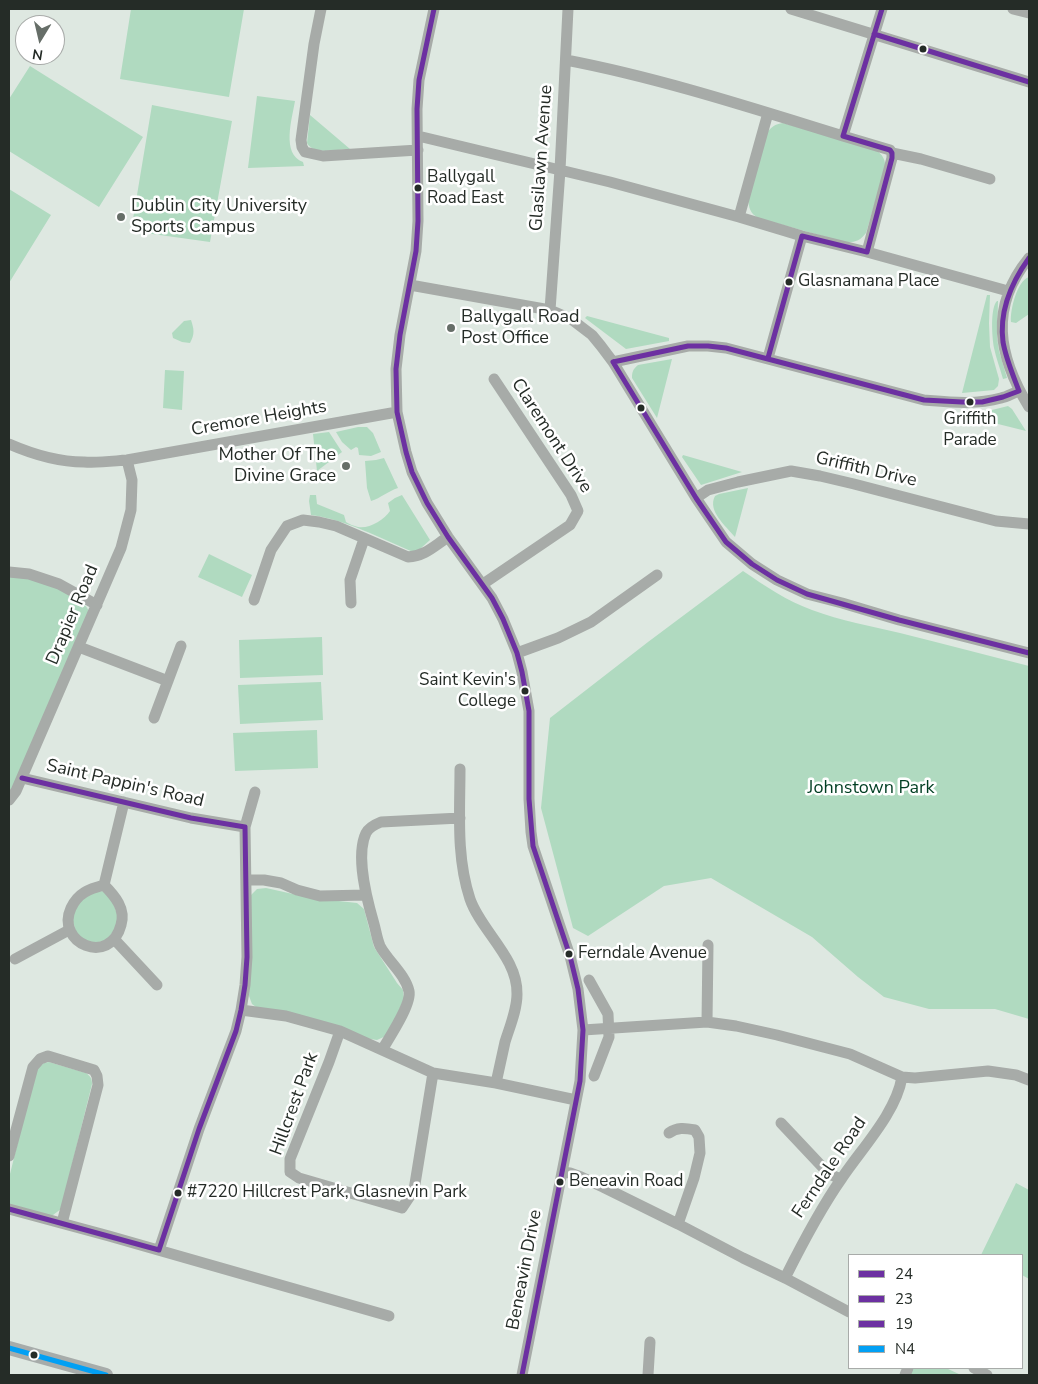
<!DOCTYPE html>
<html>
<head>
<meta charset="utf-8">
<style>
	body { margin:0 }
	#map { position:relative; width:1038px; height:1384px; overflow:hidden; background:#dee8e1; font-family:"Nunito Sans",sans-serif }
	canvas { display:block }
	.frame { position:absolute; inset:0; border:10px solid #252c27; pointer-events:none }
	.legend { position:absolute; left:848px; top:1254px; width:175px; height:115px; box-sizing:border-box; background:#fff; border:1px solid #a8aba9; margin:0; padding:6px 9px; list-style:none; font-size:15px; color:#252c27 }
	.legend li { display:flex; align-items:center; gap:10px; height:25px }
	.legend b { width:25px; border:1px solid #a8aba9 }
	.north { position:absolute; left:15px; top:15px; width:50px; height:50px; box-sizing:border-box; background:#fff; border:1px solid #a8aba9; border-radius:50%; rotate:189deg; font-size:14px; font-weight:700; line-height:20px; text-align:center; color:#252c27 }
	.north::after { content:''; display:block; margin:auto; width:18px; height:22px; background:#666e68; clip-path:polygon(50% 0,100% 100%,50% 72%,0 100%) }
</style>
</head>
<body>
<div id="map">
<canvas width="1038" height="1384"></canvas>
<div class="frame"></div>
<ul class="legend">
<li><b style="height:6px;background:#6c30a1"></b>24</li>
<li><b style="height:6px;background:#6c30a1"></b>23</li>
<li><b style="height:6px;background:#6c30a1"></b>19</li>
<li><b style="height:6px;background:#02a0f4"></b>N4</li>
</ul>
<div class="north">N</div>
</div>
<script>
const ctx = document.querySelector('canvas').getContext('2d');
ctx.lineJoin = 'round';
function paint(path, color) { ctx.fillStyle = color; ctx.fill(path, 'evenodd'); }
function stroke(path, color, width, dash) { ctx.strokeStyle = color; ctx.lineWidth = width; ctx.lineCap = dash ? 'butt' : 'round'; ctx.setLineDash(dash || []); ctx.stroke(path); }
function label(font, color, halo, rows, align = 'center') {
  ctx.font = font + ' "Nunito Sans",sans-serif'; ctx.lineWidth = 5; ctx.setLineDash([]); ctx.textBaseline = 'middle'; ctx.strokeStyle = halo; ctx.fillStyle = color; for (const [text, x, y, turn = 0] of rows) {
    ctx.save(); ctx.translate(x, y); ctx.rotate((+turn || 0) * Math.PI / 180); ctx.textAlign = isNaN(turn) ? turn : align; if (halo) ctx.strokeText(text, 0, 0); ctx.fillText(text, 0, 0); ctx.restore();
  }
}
paint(new Path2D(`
	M 131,9 L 244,9 L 229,97 L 120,79 Z
	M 30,66 L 143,137 L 99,207 L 9,151 L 9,99 Z
	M 257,96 L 295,101 C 292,119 281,154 303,162 L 304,166 L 248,168 Z
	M 152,105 L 232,121 L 210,242 L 131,231 Z
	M 310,115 L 350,149 C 337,149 314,156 307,143 Z
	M 783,123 L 875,149 C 883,155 886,160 885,169 L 866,233 C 860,241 854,243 844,242 L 758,218 C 750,213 749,208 748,199 L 766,134 C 771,127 775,124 783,123 Z
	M 9,189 L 51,215 L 9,283 Z
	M 1029,277 L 1029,314 L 1016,323 L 1011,322 C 1010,310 1017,281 1029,277 Z
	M 987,295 L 990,295 L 989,323 L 990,347 L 999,379 L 998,386 L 994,390 L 962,393 Z
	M 997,301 L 998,301 L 997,338 L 999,351 L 1007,378 L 1003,379 C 1000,368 996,358 994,348 C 992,337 990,308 997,301 Z
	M 587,316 L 669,338 L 669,341 L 626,349 L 585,318 Z
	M 191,320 C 194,329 195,334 190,343 L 182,342 L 173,338 L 172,333 L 184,321 Z
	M 672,359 L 657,418 L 632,378 C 632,372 633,369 638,365 Z
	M 165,370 L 184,371 L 182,410 L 163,408 Z
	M 1008,406 L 1012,409 L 1026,431 L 962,415 L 963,411 L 992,410 Z
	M 358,427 L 367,427 L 373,433 L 381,452 L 371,456 L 359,455 L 358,448 L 356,447 L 351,450 L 342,442 L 336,432 Z
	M 329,432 L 342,452 L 317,471 L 313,434 Z
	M 683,455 L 742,472 L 701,485 L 682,457 Z
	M 384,458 L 398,488 C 388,491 381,498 371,501 L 367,488 L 365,461 L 376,460 Z
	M 748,488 L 735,537 C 726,526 707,511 715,496 L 719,494 Z
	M 310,495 L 316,495 L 317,504 L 344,515 L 346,522 C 349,524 354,526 358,527 C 369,529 384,520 390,511 L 388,503 L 395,498 L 402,495 L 430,540 L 420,549 L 413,552 C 380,538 347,520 311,515 L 309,501 Z
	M 209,554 L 252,575 L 242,597 L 198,577 Z
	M 743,571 C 765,586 787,601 812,610 C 841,621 871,626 900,633 C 944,644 986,655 1029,666 L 1029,1019 L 995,1009 L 929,1009 L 884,997 L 858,977 L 812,937 L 711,878 L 664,886 L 588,936 L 573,928 L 541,808 L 550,718 L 648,642 Z
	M 9,573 C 30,579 79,591 89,611 L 17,782 L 9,791 Z
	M 322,637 L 323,675 L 240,678 L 239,640 Z
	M 321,682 L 323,720 L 240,724 L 238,685 Z
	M 317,730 L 318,768 L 235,771 L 233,733 Z
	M 266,888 L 311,898 L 357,903 L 364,909 L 374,947 L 397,983 L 403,990 L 404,998 L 396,1018 L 386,1036 L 377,1040 L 358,1037 L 260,1010 L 252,1004 L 249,996 L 250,896 L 257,889 Z
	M 104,891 L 111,897 L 120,922 L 106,941 L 91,943 L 77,936 L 71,914 L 73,907 L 92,892 Z
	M 49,1062 L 86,1073 C 90,1076 92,1078 92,1084 L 61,1209 L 53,1215 L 49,1216 L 9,1204 L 9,1178 L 36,1069 L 44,1063 Z
	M 1016,1183 L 1029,1190 L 1029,1279 L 1022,1275 L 1022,1255 L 981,1255 Z
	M 913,1368 L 946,1368 L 961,1375 L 908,1375 Z`), '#b0dac0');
stroke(new Path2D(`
	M 321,9 L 314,44 L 301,140 L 302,147 L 305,152 L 323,156 L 418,150
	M 434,9 L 419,80 L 417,109 L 418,221 L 416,251 L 400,335 L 396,369 L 397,412 L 406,452 L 412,472 L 427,503 L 448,537 L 492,598 L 503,619 L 517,653 L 522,672 L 529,711 L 529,799 L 531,832 L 533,846 L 570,956 L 578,989 L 583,1030 L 580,1081 L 522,1375
	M 791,9 L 1029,82
	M 1013,9 L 1029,13
	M 566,60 C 660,78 752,108 843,136
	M 768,113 L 739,217 L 802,236 L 867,252 L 892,158 L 892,153 L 890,150 L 843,136 L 882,9
	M 418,136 L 610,182 L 739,217
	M 892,153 L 921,159 L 990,179
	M 867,252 L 1008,291
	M 1029,258 C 989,307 998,356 1029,407
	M 410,285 L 550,310 L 571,319 L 592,335 L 601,346 L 613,362 L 696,498 L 726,542 L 752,564 L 777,580 L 807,594 L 842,603 L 899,620 L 1029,653
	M 550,310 L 560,170 L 568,9
	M 768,358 L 802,236
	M 613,362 L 688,346 L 708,346 L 726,348 L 924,400 C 949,402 976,405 1001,398 C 1007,397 1013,393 1019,391
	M 9,444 C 32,454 59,462 84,462 C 99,463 113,461 127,460 L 397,412
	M 696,498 L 708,490 L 738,482 L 791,471 L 820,476 L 854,484 L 996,521 L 1029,524
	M 9,572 L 29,574 L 59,584 L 97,605
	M 483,584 L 570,525 L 578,511 L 571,495 L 494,379
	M 254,600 L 271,550 L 287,526 L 303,520 L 319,522 L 336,526 L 408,557 C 425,556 434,546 448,537
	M 351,603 L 350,580 L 364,539
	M 79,647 L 168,681
	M 517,653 L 558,638 L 591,622 L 657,575
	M 154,718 L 181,646
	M 460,769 C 460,812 456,857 470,899 C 481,931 518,958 517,994 C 517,1010 510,1026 505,1042 C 502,1056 499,1069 496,1083
	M 22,778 L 191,818 L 245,827
	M 9,800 L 16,791 L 121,548 L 131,510 L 132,480 L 127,460
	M 246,880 L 264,880 L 281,883 L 297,890 L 320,896 L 366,895
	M 104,885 C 115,896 126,909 121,925 C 110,967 55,943 71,908 C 78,893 89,889 104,885 Z
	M 104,885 L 124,802
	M 115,940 L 157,985
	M 15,959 L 69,930
	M 589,980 L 608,1014 L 609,1037 L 594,1076
	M 241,1010 L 286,1016 L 340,1031 L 433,1073 L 496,1083 L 576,1100
	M 707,1022 L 708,945
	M 583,1030 L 707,1022 L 736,1026 L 777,1035 L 850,1054 L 902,1077 L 915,1078 L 988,1071 L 1016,1075 L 1029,1080
	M 340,1031 L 329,1062 L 290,1159 L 290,1172 L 299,1178 L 402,1208 L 414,1190 L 433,1073
	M 382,1050 C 389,1038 412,1004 409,991 C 405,974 388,961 380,946 C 377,939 376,931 374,924 C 367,900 355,856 366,833 C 369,827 376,824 381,822 L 460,818
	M 781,1123 L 829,1174 L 841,1179
	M 669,1133 C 677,1127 685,1128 695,1130 L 699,1137 L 700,1153 L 694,1178 L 678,1224
	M 9,1156 L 33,1067 L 40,1059 L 48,1056 L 94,1070 L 97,1076 L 98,1085 L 62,1223
	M 562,1172 L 570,1173 L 581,1177 L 603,1187 L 678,1224 L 743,1258 L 785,1278 L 849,1312
	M 9,1209 L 109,1236 L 389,1316
	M 159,1250 L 199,1129 L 236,1031 L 241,1010 L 245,985 L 247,957 L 245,827 L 255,792
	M 785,1278 C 802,1244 820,1209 842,1178 C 862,1148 896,1113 902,1077
	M 974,1368 L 987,1375
	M 648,1375 L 650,1342
	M 905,1375 L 908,1368`), '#a7aba8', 11);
stroke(new Path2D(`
	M 9,1348 L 106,1375`), '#a7acaa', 14);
stroke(new Path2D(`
	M 434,9 L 419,80 L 417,109 L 418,221 L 416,251 L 400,335 L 396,369 L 397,412 L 406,452 L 412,472 L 427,503 L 448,537 L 492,598 L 503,619 L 517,653 L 522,672 L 529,711 L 529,799 L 533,846 L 570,956 L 578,989 L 583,1030 L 580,1081 L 522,1375`), '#6c30a1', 5);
stroke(new Path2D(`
	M 874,34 L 1029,82
	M 768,358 L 802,236 L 867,252 L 892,158 L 892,153 L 890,150 L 843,136 L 882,9
	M 613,362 L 688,346 L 708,346 L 726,348 L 924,400 L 962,402 L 982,402 L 1003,397 L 1019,391 C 1013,375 1006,359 1003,342 C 999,311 1011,283 1029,258
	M 613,362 L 696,498 L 726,542 L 752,564 L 777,580 L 807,594 L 899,620 L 1029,653`), '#6c30a1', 5);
stroke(new Path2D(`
	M 22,778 L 191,818 L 245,827
	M 9,1209 L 159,1250
	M 159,1250 L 199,1129 L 236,1031 L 241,1010 L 245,985 L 247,957 L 245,827`), '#6c30a1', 5);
stroke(new Path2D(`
	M 9,1348 L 106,1375`), '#02a0f4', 5);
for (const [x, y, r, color] of [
	[923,49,4.5,"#252c27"],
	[418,188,4.5,"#252c27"],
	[121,217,5,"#666e68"],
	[789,282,4.5,"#252c27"],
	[451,328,5,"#666e68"],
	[970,402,4.5,"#252c27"],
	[641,408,4.5,"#252c27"],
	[346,466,5,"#666e68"],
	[525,691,4.5,"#252c27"],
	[569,954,4.5,"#252c27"],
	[560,1182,4.5,"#252c27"],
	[178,1193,4.5,"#252c27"],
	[34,1355,4.5,"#252c27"]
]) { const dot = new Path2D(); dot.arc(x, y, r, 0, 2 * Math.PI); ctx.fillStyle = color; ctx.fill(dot); stroke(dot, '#fff', 2); }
label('17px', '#252c27', '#fff', [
	["Ballygall",427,178],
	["Road East",427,199],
	["Glasnamana Place",798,282],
	["Griffith",970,420,"center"],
	["Parade",970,441,"center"],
	["Saint Kevin's",516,681,"right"],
	["College",516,702,"right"],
	["Ferndale Avenue",578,954],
	["Beneavin Road",569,1182],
	["#7220 Hillcrest Park, Glasnevin Park",187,1193]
], 'left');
label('18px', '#252c27', '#fff', [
	["Glasilawn Avenue",542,158,-86],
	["Cremore Heights",259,419,-10],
	["Claremont Drive",551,436,57],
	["Griffith Drive",866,470,13],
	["Drapier Road",73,615,-67],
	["Saint Pappin's Road",125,784,13],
	["Hillcrest Park",295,1104,-70],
	["Ferndale Road",830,1168,-56],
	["Beneavin Drive",525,1270,-79]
]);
label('18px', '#252c27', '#fff', [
	["Dublin City University",131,207],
	["Sports Campus",131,228],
	["Ballygall Road",461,318],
	["Post Office",461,339],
	["Mother Of The",336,456,"right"],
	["Divine Grace",336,477,"right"]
], 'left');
label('18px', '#003e22', '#fff', [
	["Johnstown Park",871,789]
]);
</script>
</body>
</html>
